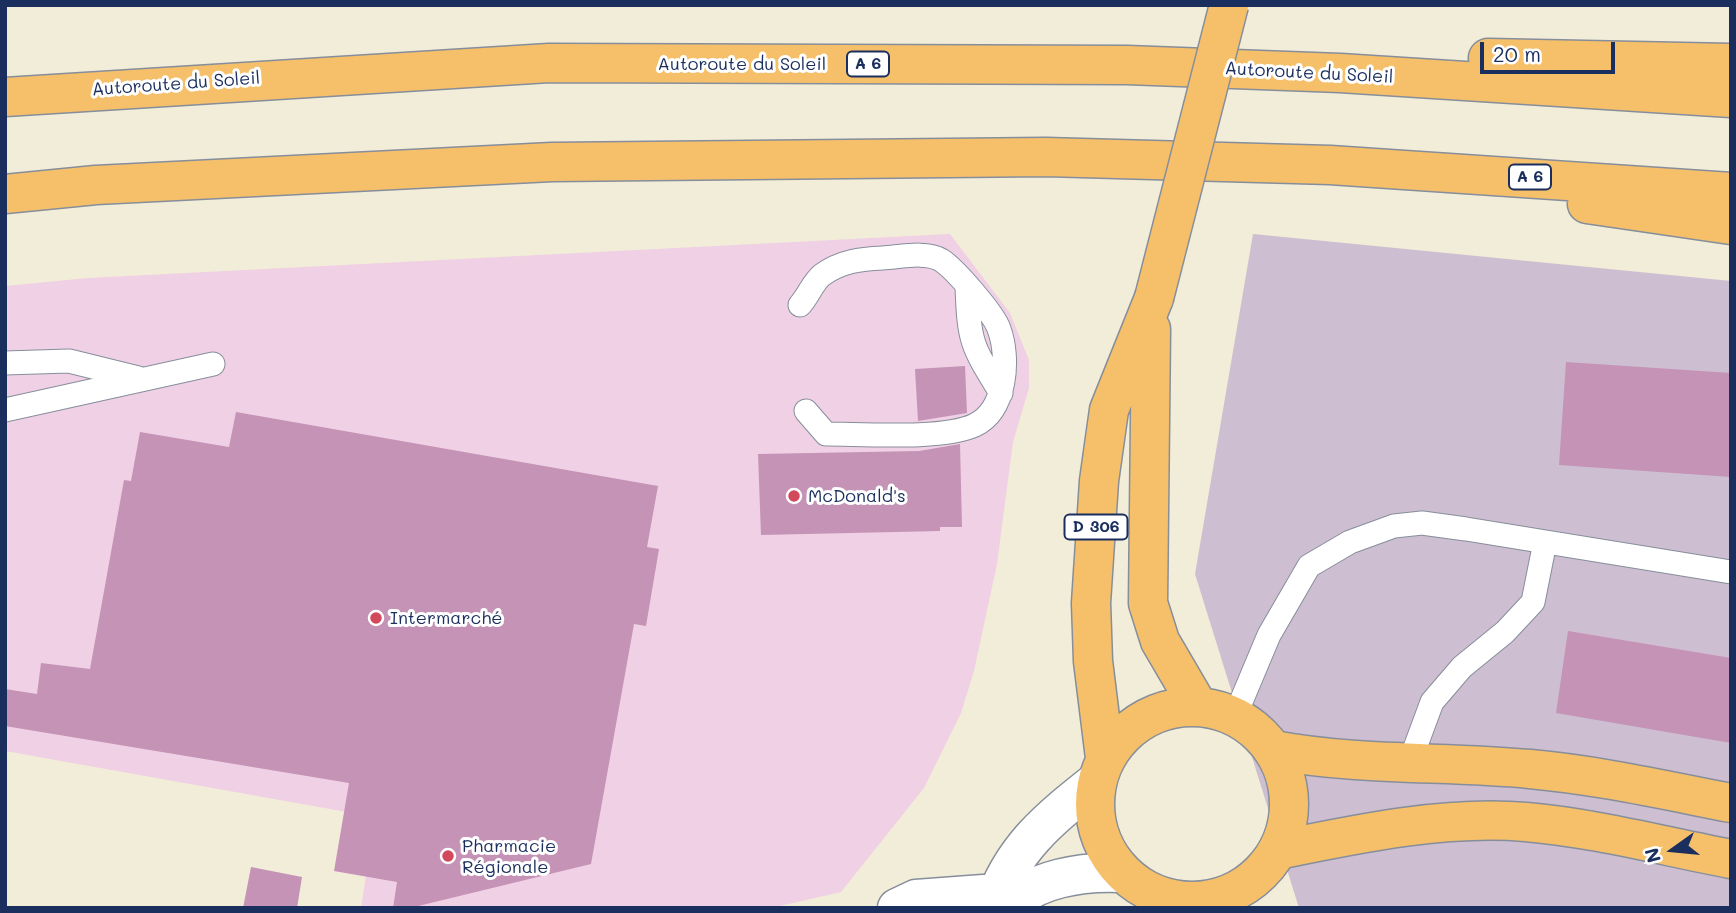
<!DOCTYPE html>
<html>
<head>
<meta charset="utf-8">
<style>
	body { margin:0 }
	#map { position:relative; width:1736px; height:913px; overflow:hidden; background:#f2edd8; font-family:Mali,sans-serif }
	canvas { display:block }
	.frame { position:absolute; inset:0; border:7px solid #1b2f5e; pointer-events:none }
	.north { position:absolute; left:1638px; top:815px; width:70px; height:70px; -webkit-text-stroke:5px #fff; paint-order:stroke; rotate:255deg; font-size:19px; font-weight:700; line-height:28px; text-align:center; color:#1b2f5e }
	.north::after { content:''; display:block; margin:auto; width:24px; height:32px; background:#1b2f5e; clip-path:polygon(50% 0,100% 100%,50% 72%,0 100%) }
	.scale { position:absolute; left:1480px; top:42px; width:135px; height:32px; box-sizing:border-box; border:4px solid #1b2f5e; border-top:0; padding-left:9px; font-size:21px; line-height:24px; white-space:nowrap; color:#1b2f5e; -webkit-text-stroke:5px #fff; paint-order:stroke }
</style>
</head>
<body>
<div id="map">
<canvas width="1736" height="913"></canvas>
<div class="frame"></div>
<div class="north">N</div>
<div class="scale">20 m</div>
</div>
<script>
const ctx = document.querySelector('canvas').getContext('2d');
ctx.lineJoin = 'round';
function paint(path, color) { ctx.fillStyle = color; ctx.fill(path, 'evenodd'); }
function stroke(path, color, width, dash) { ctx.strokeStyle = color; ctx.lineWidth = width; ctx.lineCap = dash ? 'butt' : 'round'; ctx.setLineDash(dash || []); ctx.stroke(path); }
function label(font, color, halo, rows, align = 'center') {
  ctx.font = font + ' Mali,sans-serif'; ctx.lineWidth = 6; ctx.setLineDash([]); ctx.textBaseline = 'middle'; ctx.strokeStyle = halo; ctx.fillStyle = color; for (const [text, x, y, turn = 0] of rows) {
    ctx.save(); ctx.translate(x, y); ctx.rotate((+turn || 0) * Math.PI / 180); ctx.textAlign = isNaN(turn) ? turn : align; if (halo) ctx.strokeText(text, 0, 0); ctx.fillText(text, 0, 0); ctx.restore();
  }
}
paint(new Path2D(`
	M 950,234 L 1010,313 L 1029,360 L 1029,388 L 1013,442 L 997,564 L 974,671 L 961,713 L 924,788 L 841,892 L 771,908 L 361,908 L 375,817 L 5,751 L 5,286 L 88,278 Z`), '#f0d0e4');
paint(new Path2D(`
	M 1253,234 L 1731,281 L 1731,908 L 1299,908 L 1195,574 Z`), '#cebed1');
paint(new Path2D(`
	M 1566,362 L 1731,373 L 1731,477 L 1559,465 Z
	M 965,366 L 967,413 L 918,421 L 915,369 Z
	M 236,412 L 658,486 L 647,547 L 659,549 L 646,626 L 634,624 L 591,864 L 410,908 L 393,908 L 397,882 L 334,871 L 349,783 L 5,726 L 5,689 L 37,694 L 41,663 L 90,669 L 124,480 L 131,481 L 140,432 L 229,447 Z
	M 960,444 L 962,527 L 940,527 L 940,531 L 761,535 L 758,454 L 919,451 Z
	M 1568,631 L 1731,658 L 1731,743 L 1556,713 Z
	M 251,867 L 302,877 L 297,908 L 243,908 Z`), '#c493b6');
const service = new Path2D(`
	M 967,287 C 969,343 972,346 1001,393
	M 800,305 C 809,295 813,282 822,275 C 841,261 861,259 883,258 C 900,257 926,251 941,260 C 955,269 994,314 999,329 C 1010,359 1006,410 975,425 C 944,440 862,434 826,434 L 806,411
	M 5,363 L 69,361 L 138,378
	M 5,410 L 213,364
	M 1235,716 L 1269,635 L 1309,566 L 1350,542 L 1394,526 L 1422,523 L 1466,529 L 1731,572
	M 1409,764 L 1432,702 L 1462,667 L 1505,632 L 1533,602 L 1545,542`);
const minor = new Path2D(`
	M 897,908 L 916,899 L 997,893
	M 992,908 C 1012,848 1049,819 1097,781
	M 1005,908 C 1035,878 1082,871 1122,873`);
const primary = new Path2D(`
	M 1151,329 L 1148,603 L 1160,641 L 1198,706
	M1095 804a97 97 0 1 1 194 0a97 97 0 1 1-194 0Z
	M 1105,758 L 1093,661 L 1091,603 L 1099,481 L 1109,410 L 1154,298`);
const motorway = new Path2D(`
	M 1488,58 L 1731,63
	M 5,97 L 549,63 L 1127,65 L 1340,73 L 1731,98
	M 5,194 L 96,185 L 552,162 L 1046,157 L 1330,165 L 1731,192
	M 1587,204 L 1731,225
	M 1273,750 C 1359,766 1444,761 1530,769 C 1597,775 1664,790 1731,803
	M 1278,850 C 1356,834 1446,815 1526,822 C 1595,828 1663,846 1731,859`);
stroke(service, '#868e9b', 25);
stroke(minor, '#868e9b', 41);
stroke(primary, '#868e9b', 41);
stroke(motorway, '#868e9b', 41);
stroke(service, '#fff', 23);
stroke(minor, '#fff', 38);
stroke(primary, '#f6c06b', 38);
stroke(motorway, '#f6c06b', 38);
const primaryBridge = new Path2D(`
	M 1154,298 L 1229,5`);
stroke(primaryBridge, '#868e9b', 41, []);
stroke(primaryBridge, '#f6c06b', 38);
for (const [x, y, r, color] of [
	[794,496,7,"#d1495b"],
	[376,618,7,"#d1495b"],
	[448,856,7,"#d1495b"]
]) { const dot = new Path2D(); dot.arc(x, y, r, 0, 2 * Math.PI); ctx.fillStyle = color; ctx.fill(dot); stroke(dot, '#fff', 2.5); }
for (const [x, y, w] of [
	[868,64,42],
	[1530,177,42],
	[1096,527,63]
]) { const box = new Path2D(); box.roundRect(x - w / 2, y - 12.5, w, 25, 5); ctx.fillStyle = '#fff'; ctx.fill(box); stroke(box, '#1b2f5e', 2); }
label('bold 16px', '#1b2f5e', null, [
	["A 6",868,64],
	["A 6",1530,177],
	["D 306",1096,527]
]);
label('18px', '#1b2f5e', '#fff', [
	["Autoroute du Soleil",742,64],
	["Autoroute du Soleil",1309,73,3],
	["Autoroute du Soleil",176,84,-4]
]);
label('18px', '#1b2f5e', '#fff', [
	["McDonald's",808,496],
	["Intermarché",390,618],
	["Pharmacie",462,846],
	["Régionale",462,867]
], 'left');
</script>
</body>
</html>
